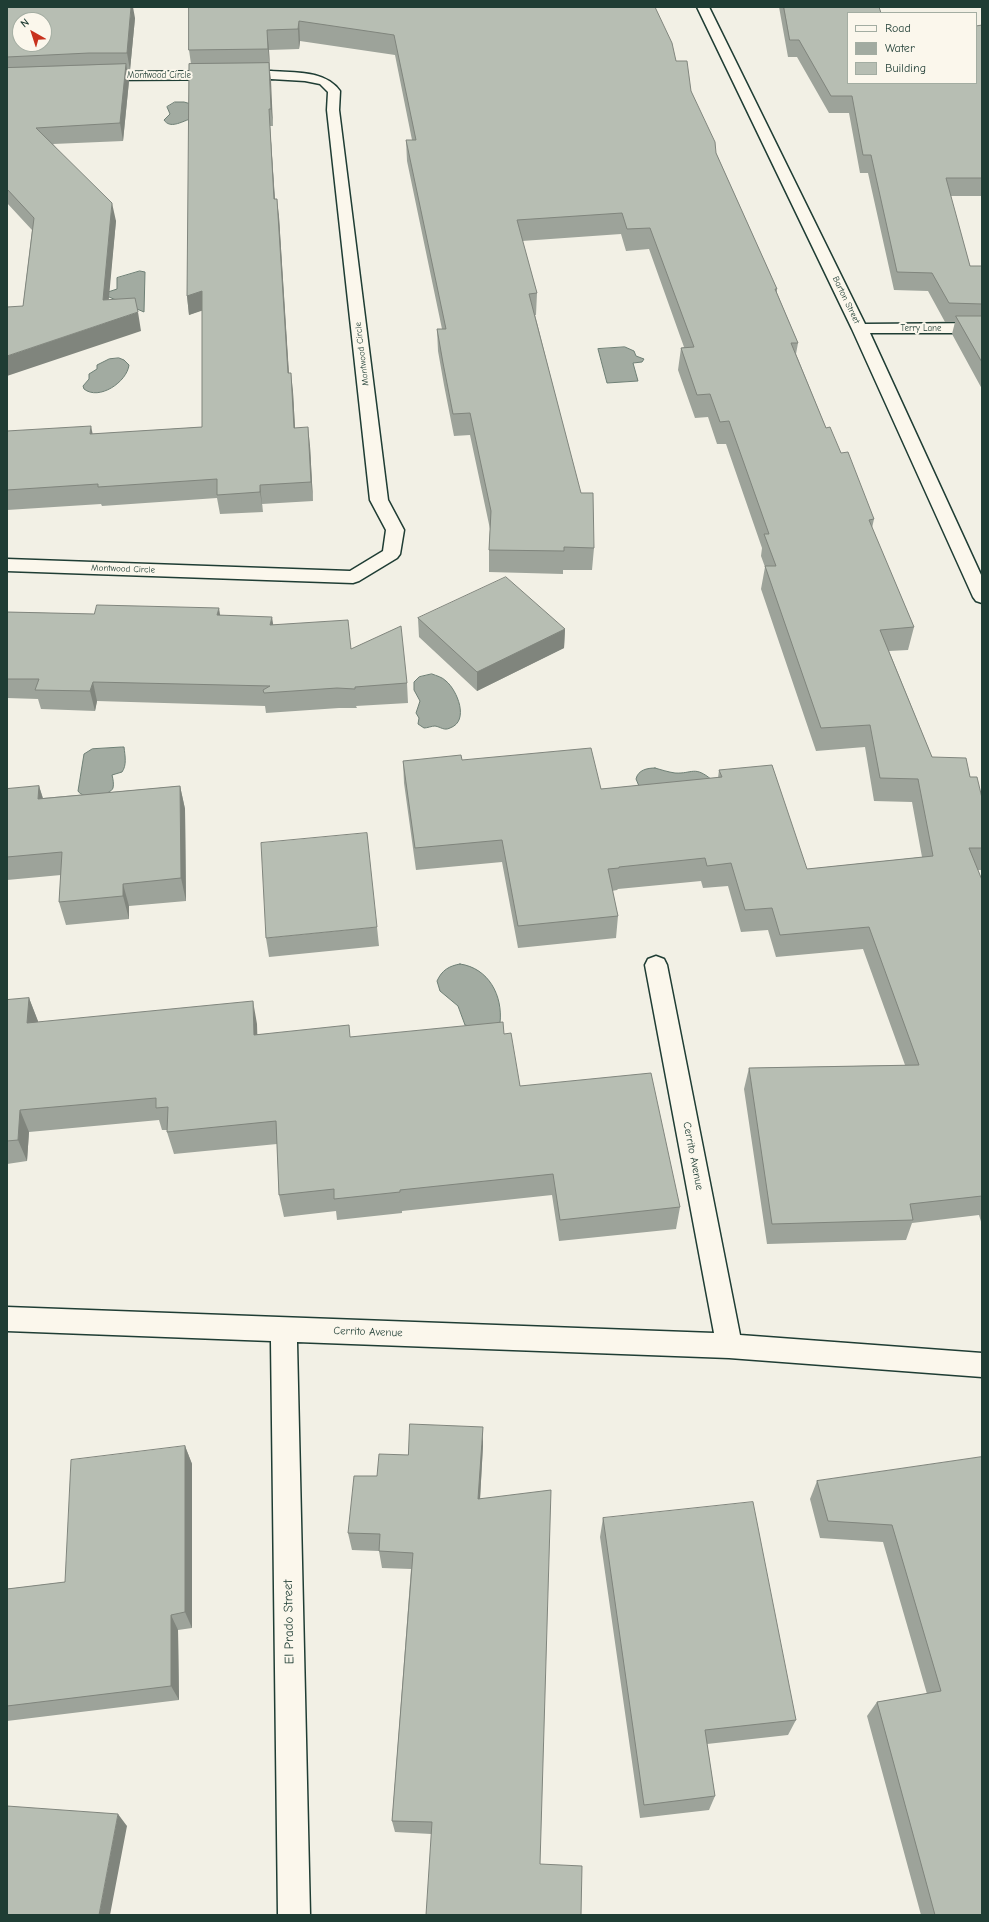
<!DOCTYPE html>
<html>
<head>
<meta charset="utf-8">
<style>
	body { margin:0 }
	#map { position:relative; width:989px; height:1922px; overflow:hidden; background:#f2f0e5; font-family:"Comic Neue",sans-serif }
	canvas { display:block }
	.frame { position:absolute; inset:0; border:8px solid #1f3d34; pointer-events:none }
	.legend { position:absolute; left:847px; top:12px; width:130px; height:72px; box-sizing:border-box; background:#fbf7ec; border:1px solid #a3ada2; margin:0; padding:5px 7px; list-style:none; font-size:12px; color:#1f3d34 }
	.legend li { display:flex; align-items:center; gap:8px; height:20px }
	.legend b { width:20px; border:1px solid #a3ada2 }
	.north { position:absolute; left:12px; top:12px; width:40px; height:40px; box-sizing:border-box; background:#fbf7ec; border:1px solid #a3ada2; border-radius:50%; rotate:321deg; font-size:11px; font-weight:700; line-height:16px; text-align:center; color:#1f3d34 }
	.north::after { content:''; display:block; margin:auto; width:14px; height:18px; background:#c8321e; clip-path:polygon(50% 0,100% 100%,50% 72%,0 100%) }
</style>
</head>
<body>
<div id="map">
<canvas width="989" height="1922"></canvas>
<div class="frame"></div>
<ul class="legend">
<li><b style="height:5px;background:#fbf7ec"></b>Road</li>
<li><b style="height:11px;background:#a2aba1"></b>Water</li>
<li><b style="height:11px;background:#b7beb3"></b>Building</li>
</ul>
<div class="north">N</div>
</div>
<script>
const ctx = document.querySelector('canvas').getContext('2d');
ctx.lineJoin = 'round';
function paint(path, color) { ctx.fillStyle = color; ctx.fill(path, 'evenodd'); }
function stroke(path, color, width, dash) { ctx.strokeStyle = color; ctx.lineWidth = width; ctx.lineCap = dash ? 'butt' : 'round'; ctx.setLineDash(dash || []); ctx.stroke(path); }
function label(font, color, halo, rows, align = 'center') {
  ctx.font = font + ' "Comic Neue",sans-serif'; ctx.lineWidth = 4; ctx.setLineDash([]); ctx.textBaseline = 'middle'; ctx.strokeStyle = halo; ctx.fillStyle = color; for (const [text, x, y, turn = 0] of rows) {
    ctx.save(); ctx.translate(x, y); ctx.rotate((+turn || 0) * Math.PI / 180); ctx.textAlign = isNaN(turn) ? turn : align; if (halo) ctx.strokeText(text, 0, 0); ctx.fillText(text, 0, 0); ctx.restore();
  }
}
const water = new Path2D(`
	M 175,102 L 184,102 L 191,104 L 190,119 C 181,122 170,129 164,120 L 170,114 L 167,107 Z
	M 140,271 L 145,272 L 144,312 L 102,294 L 117,289 L 117,278 Z
	M 625,347 L 634,351 L 636,356 L 644,359 L 642,362 L 633,363 L 638,381 L 607,383 L 598,349 Z
	M 119,358 L 124,360 L 129,365 C 127,382 99,401 84,389 L 83,386 L 89,379 L 89,374 L 97,369 L 97,365 L 109,359 Z
	M 432,674 C 437,676 442,677 446,681 C 457,690 470,721 450,728 C 444,731 441,727 435,726 C 432,726 427,728 424,728 L 418,724 L 419,718 L 416,713 L 420,701 L 414,690 L 414,682 L 419,677 Z
	M 122,747 L 124,747 C 125,756 127,765 122,772 L 112,775 C 113,779 114,784 113,788 C 110,796 83,800 78,791 L 84,754 L 92,749 Z
	M 655,768 C 662,770 668,772 675,773 C 693,774 694,765 712,780 L 639,786 L 636,779 C 638,770 647,768 655,768 Z
	M 460,964 C 489,968 503,996 500,1023 L 473,1027 L 465,1025 L 458,1006 L 440,991 L 437,981 C 442,970 449,966 460,964 Z`);
paint(water, '#a2aba1');
stroke(water, '#6e7f75', 1);
const minor = new Path2D(`
	M 697,7 L 709,7 L 865,324 L 982,323 L 982,333 L 870,333 L 982,577 L 982,603 L 976,601 L 973,597 L 852,329 Z
	M 271,71 C 295,73 325,70 340,91 L 339,110 L 388,500 L 404,530 L 400,554 L 397,558 L 359,581 L 353,583 L 7,571 L 7,559 L 350,571 L 383,551 L 386,530 L 370,500 L 327,110 L 328,92 L 320,84 L 305,81 L 271,79 L 98,80 L 92,76 L 98,72 Z
	M 656,956 L 664,959 L 667,965 L 740,1335 L 982,1353 L 982,1377 L 729,1358 L 297,1342 L 310,1915 L 278,1915 L 271,1341 L 7,1331 L 7,1307 L 714,1333 L 645,965 L 648,959 Z`);
stroke(minor, '#1f3d34', 3);
paint(minor, '#fbf7ec');
paint(new Path2D(`
	M 7,7 L 135,18 L 130,70 L 127,70 L 129,81 L 123,141 L 53,144 L 116,221 L 108,300 L 141,331 L 23,306 L 32,230 L 7,203 Z
	M 189,7 L 676,61 L 691,91 L 716,153 L 777,289 L 777,293 L 798,343 L 796,354 L 826,428 L 841,453 L 874,519 L 872,528 L 914,627 L 908,650 L 889,651 L 932,757 L 982,848 L 982,870 L 978,870 L 982,880 L 982,1225 L 979,1215 L 912,1223 L 906,1240 L 767,1244 L 744,1089 L 749,1068 L 905,1065 L 863,949 L 776,957 L 768,930 L 741,932 L 728,886 L 703,888 L 701,881 L 618,889 L 617,890 L 612,891 L 618,916 L 616,938 L 518,948 L 502,862 L 416,870 L 404,783 L 403,761 L 462,760 L 601,789 L 718,778 L 719,770 L 807,869 L 922,857 L 912,802 L 874,801 L 865,747 L 816,751 L 761,589 L 765,567 L 761,556 L 762,548 L 726,444 L 717,444 L 708,417 L 695,418 L 678,370 L 681,348 L 684,347 L 649,249 L 626,251 L 621,234 L 522,241 L 537,293 L 536,315 L 535,315 L 594,548 L 592,570 L 563,570 L 563,574 L 489,572 L 489,550 L 490,529 L 470,435 L 454,436 L 444,385 L 438,351 L 437,329 L 442,329 L 407,161 L 406,140 L 412,140 L 395,55 L 300,41 L 299,49 L 269,50 L 270,70 L 269,70 L 273,126 L 270,126 L 275,199 L 279,217 L 289,373 L 293,392 L 295,428 L 310,446 L 313,501 L 262,504 L 263,512 L 220,514 L 217,498 L 102,506 L 101,504 L 7,510 L 7,431 L 93,434 L 202,427 L 202,310 L 189,315 L 187,296 L 191,64 L 189,50 Z
	M 779,7 L 879,7 L 848,83 L 982,25 L 982,196 L 950,196 L 970,266 L 982,266 L 982,389 L 952,334 L 955,322 L 945,322 L 928,291 L 894,290 L 868,173 L 860,173 L 849,113 L 829,113 L 797,57 L 788,57 Z
	M 7,612 L 94,614 L 220,615 L 273,625 L 351,649 L 407,683 L 408,703 L 356,706 L 357,708 L 339,708 L 266,713 L 265,706 L 97,701 L 95,711 L 41,709 L 38,699 L 7,698 Z
	M 418,618 L 565,629 L 564,648 L 477,691 L 419,637 Z
	M 39,786 L 43,798 L 180,786 L 185,809 L 186,901 L 129,906 L 129,919 L 66,925 L 59,902 L 61,875 L 7,880 L 7,789 Z
	M 377,927 L 379,946 L 269,957 L 266,938 Z
	M 29,998 L 38,1022 L 257,1024 L 257,1034 L 350,1037 L 504,1034 L 520,1086 L 680,1207 L 676,1229 L 559,1241 L 552,1195 L 402,1211 L 402,1213 L 337,1220 L 336,1211 L 284,1217 L 279,1195 L 277,1144 L 174,1154 L 167,1132 L 167,1130 L 162,1130 L 159,1120 L 29,1132 L 27,1161 L 7,1164 L 7,1000 Z
	M 483,1445 L 480,1499 L 540,1864 L 581,1915 L 431,1834 L 395,1832 L 392,1821 L 411,1569 L 382,1568 L 379,1551 L 352,1550 L 348,1533 L 377,1476 L 408,1455 Z
	M 185,1446 L 192,1464 L 192,1628 L 178,1630 L 179,1700 L 7,1721 L 7,1589 L 65,1582 Z
	M 982,1457 L 982,1915 L 921,1915 L 867,1716 L 877,1702 L 927,1694 L 883,1542 L 820,1538 L 810,1499 L 817,1481 Z
	M 603,1518 L 796,1720 L 788,1735 L 707,1744 L 715,1796 L 709,1810 L 640,1818 L 600,1537 Z`), '#9da39a');
paint(new Path2D(`
	M 131,7 L 133,7 L 135,18 L 130,70 L 127,53 Z
	M 299,21 L 300,41 L 299,49 L 298,29 Z
	M 267,30 L 269,50 L 270,70 L 268,49 Z
	M 269,63 L 271,80 L 273,126 L 271,109 Z
	M 126,64 L 129,81 L 123,141 L 120,123 Z
	M 269,109 L 270,126 L 276,217 L 274,199 Z
	M 277,199 L 279,217 L 290,392 L 288,373 Z
	M 112,203 L 116,221 L 107,319 L 103,300 Z
	M 202,291 L 204,310 L 189,315 L 187,296 Z
	M 138,312 L 141,331 L 7,376 L 7,356 Z
	M 291,373 L 293,392 L 296,447 L 294,428 Z
	M 91,426 L 95,445 L 90,434 Z
	M 308,427 L 310,446 L 313,501 L 311,482 Z
	M 260,485 L 262,504 L 263,512 L 260,492 Z
	M 219,608 L 222,627 L 217,615 Z
	M 272,617 L 275,636 L 270,625 Z
	M 565,629 L 564,648 L 477,691 L 477,672 Z
	M 93,682 L 97,701 L 95,711 L 90,691 Z
	M 39,786 L 46,809 L 38,799 Z
	M 180,786 L 185,809 L 186,901 L 181,878 Z
	M 123,884 L 129,906 L 129,919 L 123,896 Z
	M 29,998 L 38,1021 L 36,1046 L 27,1023 Z
	M 253,1001 L 257,1024 L 258,1057 L 254,1035 Z
	M 20,1110 L 29,1132 L 27,1161 L 18,1140 Z
	M 483,1427 L 483,1445 L 479,1517 L 478,1499 Z
	M 185,1446 L 192,1464 L 192,1628 L 185,1612 Z
	M 171,1615 L 178,1630 L 179,1700 L 171,1686 Z
	M 118,1814 L 127,1826 L 110,1915 L 99,1915 Z`), '#80857d');
const building = new Path2D(`
	M 7,7 L 131,7 L 127,53 L 89,53 L 7,57 ZM 20,20 L 44,20 L 44,44 L 20,44 Z
	M 189,7 L 655,7 L 672,43 L 676,61 L 687,61 L 691,91 L 715,142 L 716,153 L 777,289 L 775,289 L 798,343 L 791,343 L 826,428 L 830,427 L 841,453 L 848,452 L 874,519 L 869,520 L 914,627 L 880,630 L 932,757 L 966,758 L 970,777 L 977,777 L 982,798 L 982,848 L 969,848 L 982,880 L 982,1196 L 910,1204 L 913,1220 L 772,1224 L 749,1068 L 919,1065 L 869,927 L 780,935 L 772,908 L 745,910 L 731,863 L 707,866 L 705,858 L 619,867 L 619,868 L 608,869 L 618,916 L 518,926 L 502,840 L 415,848 L 403,761 L 461,755 L 462,760 L 591,748 L 601,789 L 722,777 L 719,770 L 772,765 L 807,869 L 933,856 L 918,779 L 880,778 L 870,725 L 821,728 L 765,566 L 776,566 L 764,534 L 769,534 L 729,421 L 720,422 L 710,394 L 697,395 L 681,348 L 694,347 L 650,228 L 627,229 L 622,213 L 517,220 L 537,293 L 529,294 L 581,493 L 593,493 L 594,548 L 564,547 L 564,551 L 489,550 L 491,511 L 470,413 L 453,414 L 443,363 L 437,329 L 446,329 L 406,140 L 416,140 L 394,35 L 299,21 L 298,29 L 267,30 L 268,49 L 189,50 Z
	M 784,7 L 879,7 L 881,13 L 848,13 L 848,83 L 976,83 L 976,26 L 982,25 L 982,178 L 946,178 L 970,266 L 982,266 L 982,304 L 949,303 L 932,273 L 897,272 L 871,155 L 863,155 L 852,96 L 831,96 L 799,40 L 790,40 Z
	M 269,63 L 271,109 L 269,109 L 274,199 L 277,199 L 288,373 L 291,373 L 294,428 L 308,427 L 311,482 L 260,485 L 260,492 L 217,495 L 217,479 L 98,487 L 98,484 L 7,490 L 7,431 L 91,426 L 90,434 L 202,427 L 202,291 L 187,296 L 189,64 Z
	M 126,64 L 120,123 L 36,128 L 112,203 L 103,300 L 135,298 L 138,312 L 7,356 L 7,307 L 23,306 L 34,218 L 7,189 L 7,68 Z
	M 956,316 L 982,316 L 982,362 Z
	M 506,577 L 565,629 L 477,672 L 418,618 Z
	M 97,605 L 219,608 L 217,615 L 272,617 L 270,625 L 348,620 L 351,649 L 401,626 L 407,683 L 355,687 L 355,689 L 337,688 L 264,693 L 263,690 L 270,686 L 93,682 L 90,691 L 35,690 L 39,679 L 7,679 L 7,612 L 94,614 Z
	M 39,786 L 38,799 L 180,786 L 181,878 L 123,884 L 123,896 L 59,902 L 62,852 L 7,857 L 7,789 Z
	M 367,833 L 377,927 L 266,938 L 261,843 Z
	M 29,998 L 27,1023 L 253,1001 L 254,1035 L 349,1025 L 350,1037 L 503,1022 L 504,1034 L 511,1033 L 520,1086 L 651,1073 L 680,1207 L 560,1220 L 553,1174 L 400,1190 L 400,1192 L 334,1199 L 334,1189 L 279,1195 L 276,1121 L 167,1132 L 168,1107 L 156,1108 L 156,1098 L 20,1110 L 18,1140 L 7,1141 L 7,1000 Z
	M 410,1424 L 483,1427 L 478,1499 L 551,1490 L 540,1864 L 582,1866 L 581,1915 L 426,1915 L 432,1822 L 392,1821 L 413,1553 L 379,1551 L 380,1534 L 348,1533 L 354,1476 L 377,1476 L 379,1454 L 408,1455 Z
	M 185,1446 L 185,1612 L 171,1615 L 171,1686 L 7,1706 L 7,1589 L 65,1582 L 71,1460 Z
	M 982,1457 L 982,1915 L 935,1915 L 877,1702 L 941,1691 L 892,1525 L 828,1521 L 817,1481 Z
	M 753,1502 L 796,1720 L 705,1730 L 715,1796 L 644,1805 L 603,1518 Z
	M 7,1806 L 118,1814 L 99,1915 L 7,1915 Z`);
paint(building, '#b7beb3');
stroke(building, '#80857d', 1);
label('9px', '#1f3d34', '#fbf7ec', [
	["Montwood Circle",159,75],
	["Barton Street",846,300,64],
	["Terry Lane",921,328],
	["Montwood Circle",362,354,-97],
	["Montwood Circle",123,569,2]
]);
label('11px', '#1f3d34', '#fbf7ec', [
	["Cerrito Avenue",693,1156,79],
	["Cerrito Avenue",368,1332,2]
]);
label('13px', '#1f3d34', '#fbf7ec', [
	["El Prado Street",289,1622,-91]
]);
</script>
</body>
</html>
